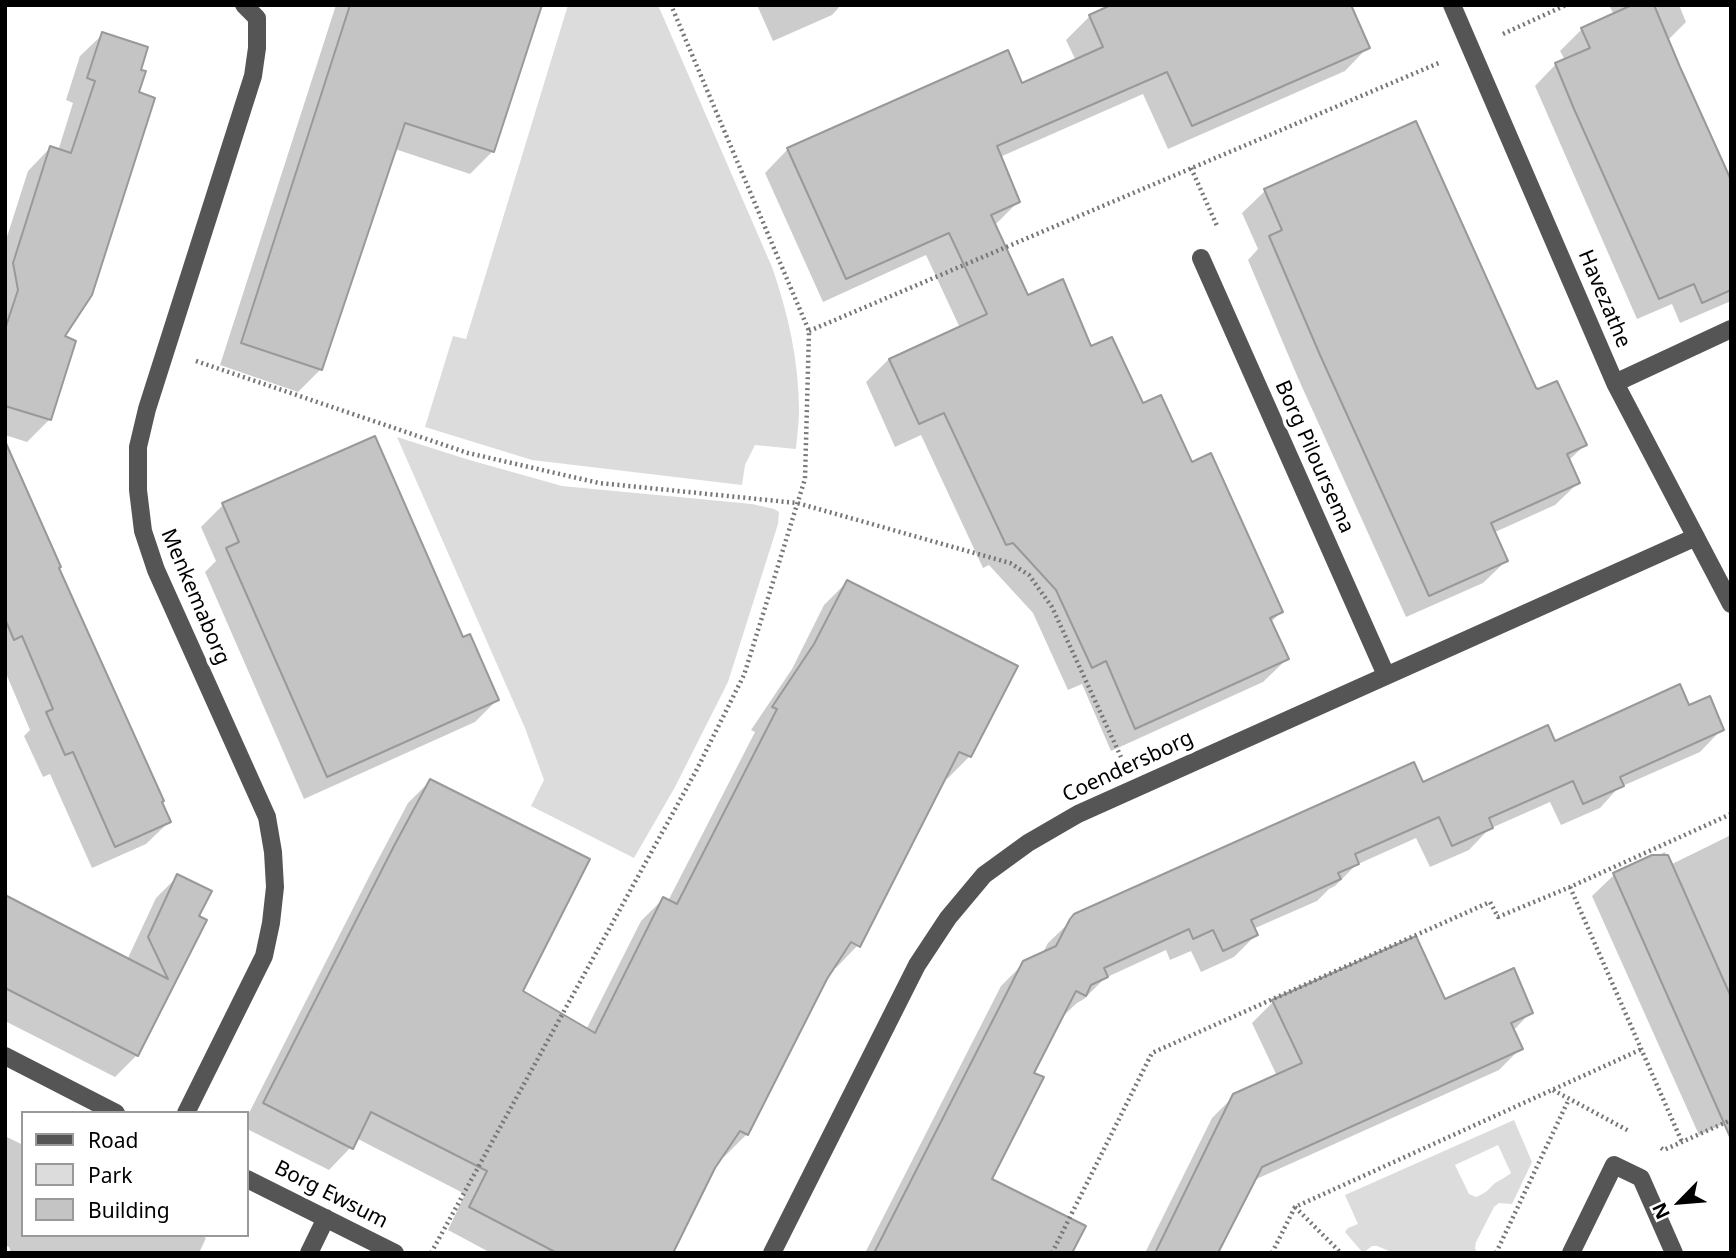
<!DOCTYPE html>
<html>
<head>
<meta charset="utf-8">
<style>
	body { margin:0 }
	#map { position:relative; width:1736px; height:1258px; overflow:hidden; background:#fff; font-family:"Noto Sans",sans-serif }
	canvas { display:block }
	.frame { position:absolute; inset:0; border:7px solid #000; pointer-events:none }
	.legend { position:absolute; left:21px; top:1111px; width:228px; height:126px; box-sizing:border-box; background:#fff; border:2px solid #999; margin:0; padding:9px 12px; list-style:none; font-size:21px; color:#000 }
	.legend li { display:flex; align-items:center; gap:14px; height:35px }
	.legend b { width:35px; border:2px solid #999 }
	.north { position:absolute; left:1645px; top:1167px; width:70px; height:70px; -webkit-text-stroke:5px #fff; paint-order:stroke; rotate:245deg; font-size:19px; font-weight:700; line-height:28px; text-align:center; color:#000 }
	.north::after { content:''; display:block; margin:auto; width:24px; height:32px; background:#000; clip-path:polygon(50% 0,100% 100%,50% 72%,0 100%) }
</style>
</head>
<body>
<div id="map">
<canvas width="1736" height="1258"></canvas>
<div class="frame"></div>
<ul class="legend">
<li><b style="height:9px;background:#555"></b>Road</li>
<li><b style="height:19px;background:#dcdcdc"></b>Park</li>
<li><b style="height:19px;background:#c4c4c4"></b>Building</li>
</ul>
<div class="north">N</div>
</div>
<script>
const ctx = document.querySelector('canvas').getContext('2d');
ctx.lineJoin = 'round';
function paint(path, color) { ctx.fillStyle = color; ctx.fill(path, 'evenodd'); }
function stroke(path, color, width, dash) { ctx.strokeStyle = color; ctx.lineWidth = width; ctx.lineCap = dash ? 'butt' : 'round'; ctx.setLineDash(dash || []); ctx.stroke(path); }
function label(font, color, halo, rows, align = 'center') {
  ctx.font = font + ' "Noto Sans",sans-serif'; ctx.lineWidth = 7; ctx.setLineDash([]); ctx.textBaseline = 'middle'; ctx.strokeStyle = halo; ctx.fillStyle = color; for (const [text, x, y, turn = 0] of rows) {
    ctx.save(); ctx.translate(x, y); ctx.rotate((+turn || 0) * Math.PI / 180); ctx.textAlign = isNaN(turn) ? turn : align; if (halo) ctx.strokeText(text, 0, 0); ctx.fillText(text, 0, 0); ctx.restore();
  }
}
paint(new Path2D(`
	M 568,5 L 658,5 L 772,267 C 788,313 799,361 799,411 C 799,423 797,436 796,449 L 755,445 L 745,465 L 742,485 L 532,460 L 425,427 L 453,336 L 466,339 Z
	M 397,437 L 466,459 L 562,486 L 752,504 L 774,509 L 779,512 L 778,524 L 728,682 L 675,787 L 634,858 L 531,806 L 544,780 L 525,728 Z
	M 1514,1120 L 1532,1162 L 1512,1204 L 1499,1203 L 1494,1207 L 1476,1242 L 1475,1248 L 1477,1253 L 1394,1253 L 1377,1246 L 1372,1246 L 1363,1253 L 1345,1232 L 1348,1228 L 1358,1224 L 1345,1195 ZM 1498,1145 L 1511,1173 C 1506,1177 1500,1180 1495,1183 C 1488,1190 1486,1193 1476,1197 L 1469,1194 L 1455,1165 Z`), '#dcdcdc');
paint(new Path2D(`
	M 336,5 L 540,5 L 493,151 L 470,174 L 395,149 L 321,369 L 298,392 L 220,365 Z
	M 757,5 L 841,5 L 832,15 L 773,41 Z
	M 1609,5 L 1679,5 L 1686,22 L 1667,41 L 1731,187 L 1731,301 L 1680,323 L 1672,304 L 1637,319 L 1535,86 L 1556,64 L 1565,60 L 1560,51 L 1582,29 L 1614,15 Z
	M 1090,16 L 1368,47 L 1345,71 L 1168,149 L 1143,94 L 1000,157 L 1018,202 L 994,226 L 1028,297 L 1090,349 L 1191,464 L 1281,612 L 1270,623 L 1287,659 L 1263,682 L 1111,751 L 1082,684 L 1068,690 L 1033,613 L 989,565 L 983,568 L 921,435 L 895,447 L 866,382 L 889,359 L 960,328 L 926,255 L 823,302 L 765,173 L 788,149 L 1021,85 L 1076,61 L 1066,40 Z
	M 103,34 L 50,419 L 27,442 L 5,435 L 5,243 L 28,171 L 50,148 L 58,151 L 73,103 L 66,100 L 80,56 Z
	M 1415,123 L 1535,389 L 1585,445 L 1568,461 L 1578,483 L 1555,505 L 1493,533 L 1506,561 L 1483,583 L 1406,617 L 1298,378 L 1248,260 L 1258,249 L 1242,213 L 1265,191 Z
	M 5,445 L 169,822 L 146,844 L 92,868 L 50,774 L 43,777 L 24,736 L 30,730 L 5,671 Z
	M 223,505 L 462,639 L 497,700 L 475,722 L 304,799 L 205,572 L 216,561 L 201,527 Z
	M 847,582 L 970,756 L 947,779 L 944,777 L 858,945 L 836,968 L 833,967 L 747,1134 L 724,1157 L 721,1155 L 671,1253 L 491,1253 L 448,1230 L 465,1194 L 356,1138 L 351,1147 L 329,1170 L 247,1129 L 247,1117 L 372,871 L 408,803 L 430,781 L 521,991 L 586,1030 L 641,921 L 663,899 L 668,901 L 755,732 L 751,730 L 792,669 L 824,605 Z
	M 1688,708 L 1722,729 L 1700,752 L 1618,788 L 1600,808 L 1561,825 L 1550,802 L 1489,829 L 1469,850 L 1430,867 L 1416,838 L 1356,865 L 1335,886 L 1329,889 L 1317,901 L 1253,929 L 1256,935 L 1234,957 L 1201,972 L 1191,951 L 1170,960 L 1166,950 L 1105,978 L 1084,999 L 1077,1003 L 1062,1017 L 1032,1073 L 990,1180 L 1070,1253 L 865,1253 L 1001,986 L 1024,963 L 1042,954 L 1048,943 L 1076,916 L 1422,784 L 1554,743 Z
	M 1731,835 L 1731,1135 L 1725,1123 L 1699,1135 L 1592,896 L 1614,875 L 1665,852 L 1670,865 Z
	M 178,876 L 210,892 L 137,1055 L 115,1077 L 5,1021 L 5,897 L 127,960 L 156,898 Z
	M 1444,1001 L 1531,1012 L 1513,1031 L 1521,1048 L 1499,1070 L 1252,1181 L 1216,1253 L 1145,1253 L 1212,1118 L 1234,1096 L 1277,1076 L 1252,1023 L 1273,1002 Z
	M 5,1136 L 23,1145 L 23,1235 L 200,1235 L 206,1238 L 199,1253 L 11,1253 L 9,1247 L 5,1245 Z`), '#0003');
const building = new Path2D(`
	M 350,5 L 542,5 L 494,152 L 405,123 L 322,370 L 241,343 Z
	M 1111,5 L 1351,5 L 1370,48 L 1192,126 L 1167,72 L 997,146 L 1020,202 L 991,215 L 1028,295 L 1063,279 L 1091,346 L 1112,337 L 1143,403 L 1161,395 L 1192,462 L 1211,453 L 1283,612 L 1270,618 L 1289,659 L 1135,729 L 1106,661 L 1092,668 L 1056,590 L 1013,543 L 1006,545 L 944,413 L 919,424 L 889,359 L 987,314 L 949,233 L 846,279 L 787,148 L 1008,50 L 1022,83 L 1103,47 L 1089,15 Z
	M 1632,5 L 1654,5 L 1680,67 L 1731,180 L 1731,290 L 1702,303 L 1694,284 L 1659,299 L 1574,109 L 1555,63 L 1590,48 L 1581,28 Z
	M 102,32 L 148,47 L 141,70 L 146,71 L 139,92 L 155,98 L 92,295 L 65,336 L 76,341 L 51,420 L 5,406 L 5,329 L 18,290 L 13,263 L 50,146 L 71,153 L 95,81 L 87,78 Z
	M 1416,121 L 1536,388 L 1538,389 L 1557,381 L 1587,445 L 1567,454 L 1580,483 L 1491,523 L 1508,561 L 1429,596 L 1320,355 L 1269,236 L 1282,230 L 1264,189 Z
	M 375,436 L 463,637 L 470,634 L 499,700 L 327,777 L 226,548 L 239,542 L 222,503 Z
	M 5,441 L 61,567 L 59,568 L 164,801 L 162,802 L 171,822 L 115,847 L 73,752 L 65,755 L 46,712 L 53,709 L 22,636 L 14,640 L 5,619 Z
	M 847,580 L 1018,666 L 971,757 L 959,752 L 860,947 L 851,942 L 827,979 L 748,1135 L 740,1131 L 715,1168 L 673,1253 L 557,1253 L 469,1207 L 487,1171 L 371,1112 L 353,1149 L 263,1103 L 394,846 L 430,779 L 590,859 L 523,991 L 595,1033 L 663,897 L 677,904 L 777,709 L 772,707 L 814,644 Z
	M 1680,684 L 1689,705 L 1710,696 L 1724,730 L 1620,777 L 1624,786 L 1583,804 L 1573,781 L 1489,818 L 1493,828 L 1452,846 L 1439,817 L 1355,854 L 1359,864 L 1338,873 L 1341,879 L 1251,920 L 1258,935 L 1223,951 L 1213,930 L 1193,939 L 1189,929 L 1104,968 L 1108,977 L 1091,985 L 1086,996 L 1076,991 L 1034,1073 L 1044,1077 L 992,1179 L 1086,1226 L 1072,1253 L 874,1253 L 1023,961 L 1056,946 L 1070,919 L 1074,914 L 1414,762 L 1423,782 L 1548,725 L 1555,741 Z
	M 1652,855 L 1668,855 L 1731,997 L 1731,1139 L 1613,873 Z
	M 177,874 L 212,891 L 199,916 L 207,920 L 138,1056 L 5,988 L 5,895 L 168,979 L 148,937 Z
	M 1416,936 L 1445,999 L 1514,968 L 1533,1013 L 1511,1023 L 1523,1049 L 1262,1167 L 1218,1253 L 1155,1253 L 1233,1094 L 1302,1063 L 1272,1000 Z`);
paint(building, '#c4c4c4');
stroke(building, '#999', 2);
stroke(new Path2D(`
	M 1503,34 L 1566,5
	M 1191,168 L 1218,228
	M 809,331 L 1441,62
	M 196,361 L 468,453 L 599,483 L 797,503 L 1010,563 L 1029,575 L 1052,607 L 1121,757
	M 1570,887 L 1682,1142
	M 1553,1090 L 1629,1131
	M 1661,1148 L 1664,1150 L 1731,1120
	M 1295,1207 L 1341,1253
	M 431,1253 L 696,771 L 744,675 L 805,479 L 809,331 L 671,5
	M 1052,1253 L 1152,1053 L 1490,902 L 1498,917 L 1570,887 L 1731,814
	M 1272,1253 L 1295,1207 L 1642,1049
	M 1496,1253 L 1569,1099`), '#777', 4.5, [2, 3.5]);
stroke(new Path2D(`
	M 1452,5 L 1615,383 L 1731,604
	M 1201,258 L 1386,675
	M 1615,383 L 1731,329
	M 5,1056 L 116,1113
	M 186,1113 L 264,956 L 271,923 L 275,887 L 273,852 L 267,817 L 156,570 L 143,531 L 138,490 L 138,447 L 147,409 L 253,76 L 257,48 L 257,18 L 244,5
	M 247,1179 L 395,1253
	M 309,1253 L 326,1218
	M 772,1253 L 917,965 L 948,918 L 984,875 L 1028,843 L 1078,814 L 1696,537
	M 1571,1253 L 1614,1165 L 1641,1178 L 1674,1253`), '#555', 18);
label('21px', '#000', '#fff', [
	["Havezathe",1604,299,67],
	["Borg Piloursema",1314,457,66],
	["Menkemaborg",195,597,67],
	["Coendersborg",1128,767,-25],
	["Borg Ewsum",331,1195,27]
]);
</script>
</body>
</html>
